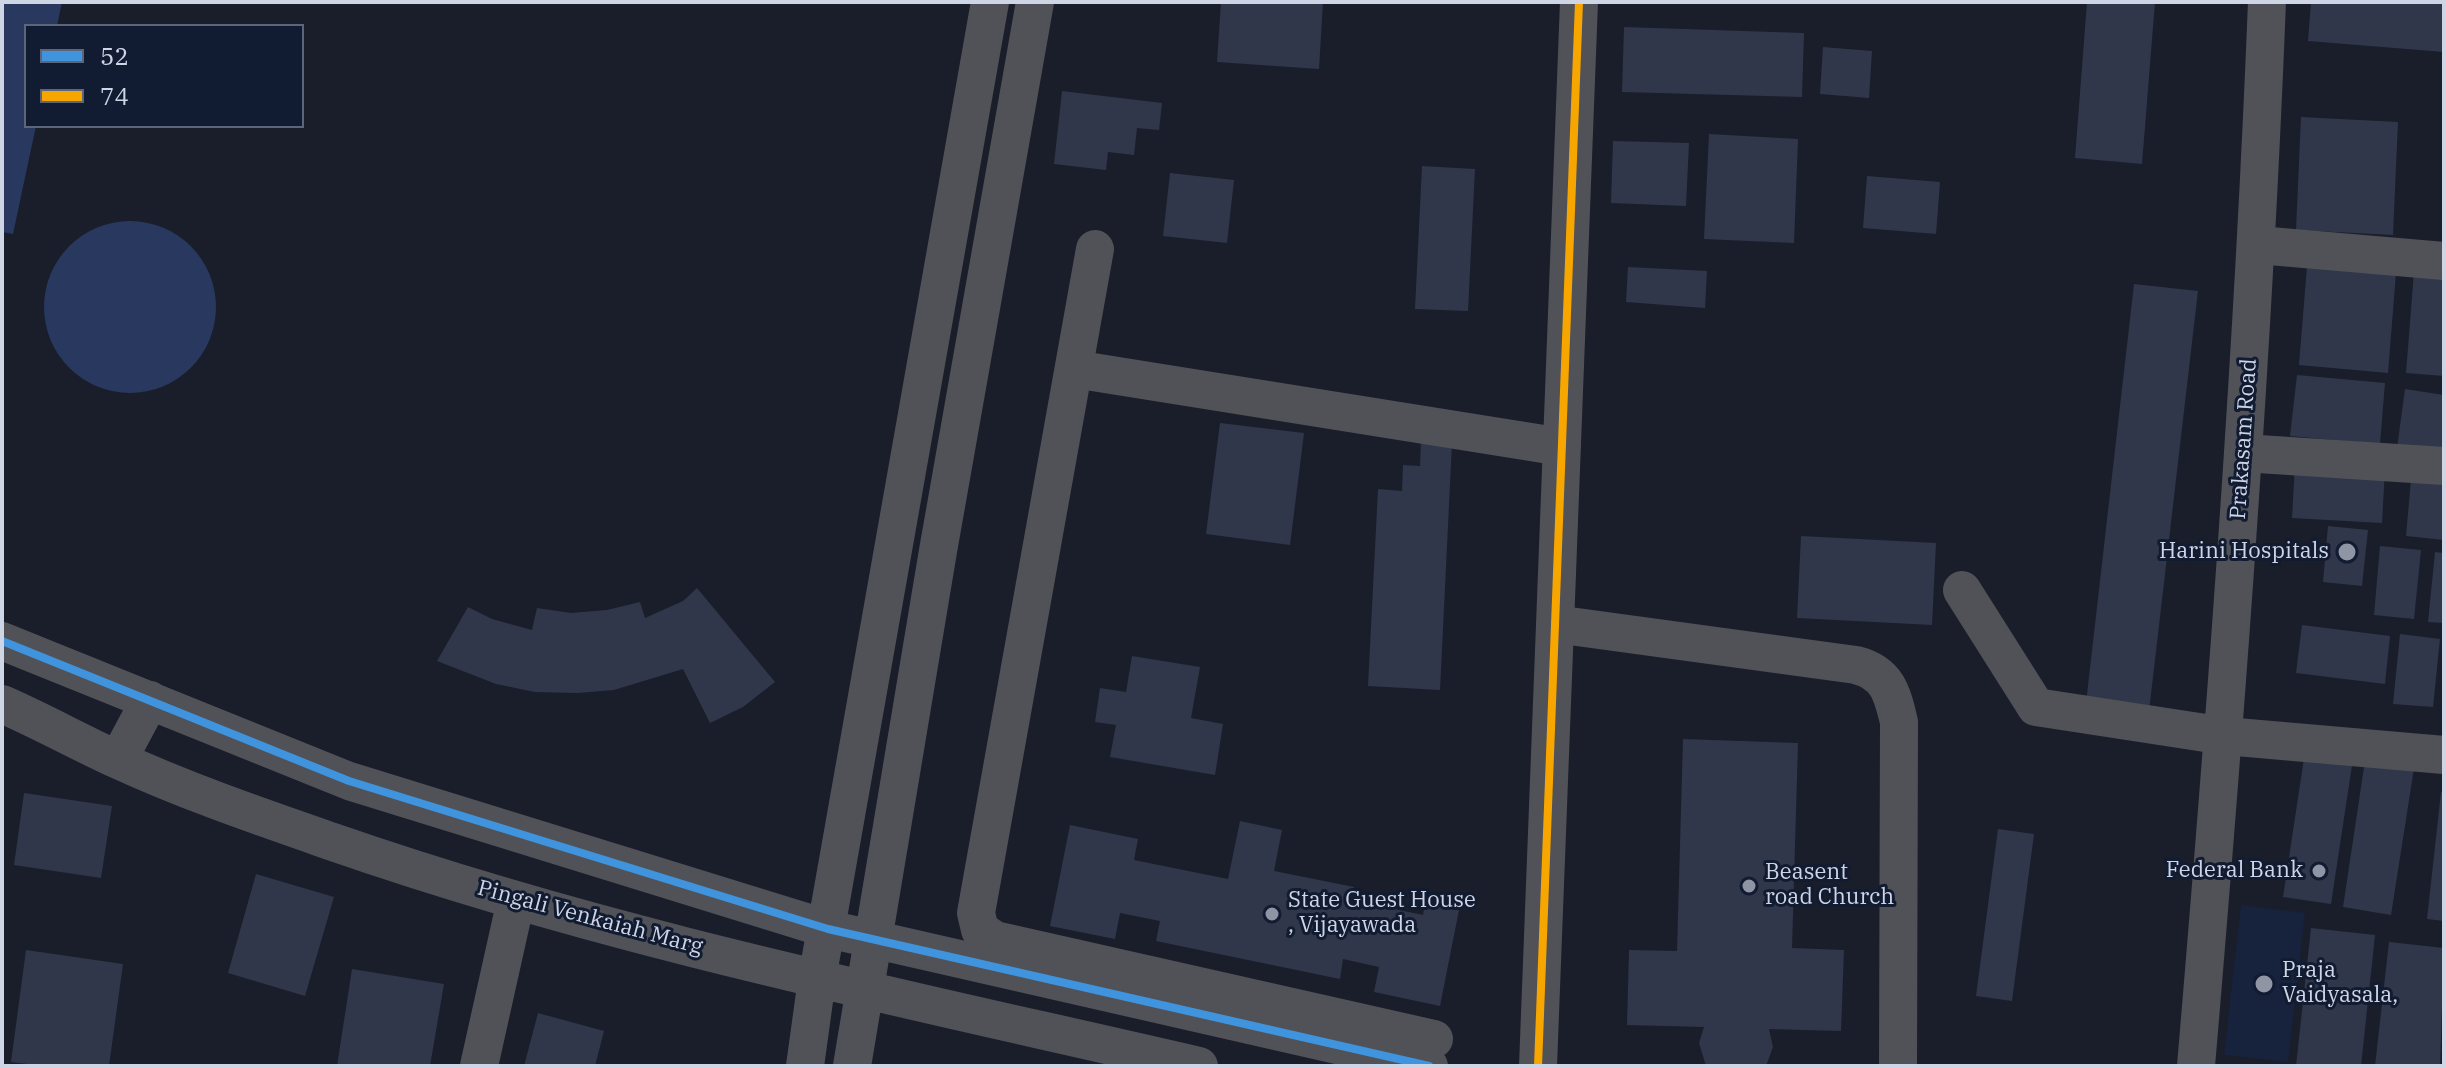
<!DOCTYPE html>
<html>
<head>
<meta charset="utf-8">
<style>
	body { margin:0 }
	#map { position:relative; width:2446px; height:1068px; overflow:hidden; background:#191e2a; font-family:"IBM Plex Serif",serif }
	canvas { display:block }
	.frame { position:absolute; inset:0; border:4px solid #ced5e5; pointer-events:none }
	.legend { position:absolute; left:24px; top:24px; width:280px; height:104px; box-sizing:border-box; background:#111b32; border:2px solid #5d657a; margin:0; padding:10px 14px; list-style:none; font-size:24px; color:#ced5e5 }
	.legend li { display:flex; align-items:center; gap:16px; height:40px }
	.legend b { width:40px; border:2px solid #5d657a }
</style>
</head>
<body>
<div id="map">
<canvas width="2446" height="1068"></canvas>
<div class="frame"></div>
<ul class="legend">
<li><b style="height:10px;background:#4094de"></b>52</li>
<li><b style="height:10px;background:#f7a600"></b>74</li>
</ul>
</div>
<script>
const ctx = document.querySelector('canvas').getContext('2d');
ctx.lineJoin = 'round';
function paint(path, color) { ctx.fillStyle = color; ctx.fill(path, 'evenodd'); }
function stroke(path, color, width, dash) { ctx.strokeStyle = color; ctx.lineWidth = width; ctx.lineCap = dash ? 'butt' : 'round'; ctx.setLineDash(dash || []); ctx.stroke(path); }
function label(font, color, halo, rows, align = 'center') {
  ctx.font = font + ' "IBM Plex Serif",serif'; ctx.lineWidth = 6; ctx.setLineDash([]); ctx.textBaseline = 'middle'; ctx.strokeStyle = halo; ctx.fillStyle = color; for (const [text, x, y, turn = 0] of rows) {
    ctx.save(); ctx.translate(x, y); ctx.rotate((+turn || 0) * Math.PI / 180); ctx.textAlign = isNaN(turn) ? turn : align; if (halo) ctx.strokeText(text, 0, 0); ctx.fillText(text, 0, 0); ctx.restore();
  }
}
paint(new Path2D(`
	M 2241,905 L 2305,913 L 2288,1062 L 2224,1055 Z`), '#17223d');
paint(new Path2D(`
	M 2,2 L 62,2 L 57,26 L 26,26 L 26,126 L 36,126 L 13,234 L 2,232 Z
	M44 307a86 86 0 1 1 172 0a86 86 0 1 1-172 0Z`), '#28385e');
paint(new Path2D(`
	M 1221,2 L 1323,2 L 1319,69 L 1217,62 Z
	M 2087,2 L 2155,2 L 2142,164 L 2075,158 Z
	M 2311,2 L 2444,2 L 2444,52 L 2308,41 Z
	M 1624,27 L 1804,33 L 1802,97 L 1622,92 Z
	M 1823,47 L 1872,51 L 1869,98 L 1820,94 Z
	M 1062,91 L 1162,103 L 1159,130 L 1137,128 L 1134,155 L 1108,152 L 1106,170 L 1054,164 Z
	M 2301,117 L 2398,122 L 2393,235 L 2296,230 Z
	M 1709,134 L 1798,139 L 1794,243 L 1704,239 Z
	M 1613,141 L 1689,143 L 1686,206 L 1611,203 Z
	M 1422,166 L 1475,169 L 1468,311 L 1415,309 Z
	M 1170,173 L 1234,180 L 1227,243 L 1163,236 Z
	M 1867,176 L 1940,182 L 1936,234 L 1863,228 Z
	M 2307,266 L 2396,273 L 2388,373 L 2299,365 Z
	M 1628,267 L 1707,271 L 1705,308 L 1626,302 Z
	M 2414,272 L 2444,275 L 2444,376 L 2406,373 Z
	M 2134,284 L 2198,291 L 2149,711 L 2086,703 Z
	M 2297,375 L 2385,383 L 2380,444 L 2290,436 Z
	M 2405,389 L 2444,395 L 2444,454 L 2397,448 Z
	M 1220,423 L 1304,433 L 1290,545 L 1206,534 Z
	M 1421,441 L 1452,443 L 1440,690 L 1368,686 L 1378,489 L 1402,491 L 1403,465 L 1420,466 Z
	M 2295,464 L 2385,469 L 2382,523 L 2292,518 Z
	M 2412,468 L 2444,471 L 2444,540 L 2406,536 Z
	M 2328,526 L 2368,530 L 2362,586 L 2323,582 Z
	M 1801,536 L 1936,543 L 1932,625 L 1797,618 Z
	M 2380,546 L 2421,550 L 2414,619 L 2374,615 Z
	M 2435,552 L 2444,553 L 2444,623 L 2428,622 Z
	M 697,588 L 775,682 L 743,707 L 710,723 L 683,669 L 614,690 L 577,693 L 535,692 L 496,684 L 437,661 L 468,607 L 492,619 L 532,630 L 537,608 L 571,613 L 607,610 L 640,602 L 645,618 L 683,601 Z
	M 2302,625 L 2390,636 L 2385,684 L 2296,673 Z
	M 2400,634 L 2440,639 L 2433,707 L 2393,704 Z
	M 1132,656 L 1200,667 L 1191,718 L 1223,724 L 1215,775 L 1110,757 L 1116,725 L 1095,722 L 1100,688 L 1126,692 Z
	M 1683,739 L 1798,743 L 1792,948 L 1844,950 L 1841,1031 L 1769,1029 L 1773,1047 L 1766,1066 L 1706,1066 L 1699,1043 L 1704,1027 L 1627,1025 L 1629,950 L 1677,951 Z
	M 2306,745 L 2354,752 L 2331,904 L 2283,897 Z
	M 2366,754 L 2415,762 L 2391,915 L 2343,907 Z
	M 2441,792 L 2444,792 L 2444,921 L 2427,919 Z
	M 24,793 L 112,806 L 101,878 L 14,865 Z
	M 1240,821 L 1282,830 L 1274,871 L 1354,887 L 1351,900 L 1423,915 L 1425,904 L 1459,910 L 1440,1006 L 1374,992 L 1379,967 L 1343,959 L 1340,979 L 1156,941 L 1160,921 L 1120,913 L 1115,939 L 1050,926 L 1070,825 L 1138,839 L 1134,860 L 1228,879 Z
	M 1998,829 L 2034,834 L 2012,1001 L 1976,996 Z
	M 256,874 L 334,897 L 305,996 L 228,973 Z
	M 2311,928 L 2375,935 L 2361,1066 L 2296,1066 Z
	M 2389,942 L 2444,948 L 2440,1066 L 2375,1066 Z
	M 26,950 L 123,964 L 109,1066 L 42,1066 L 11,1062 Z
	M 352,969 L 444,984 L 430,1066 L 337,1066 Z
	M 538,1013 L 604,1031 L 595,1066 L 524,1066 Z`), '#30374a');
stroke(new Path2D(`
	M 2258,245 L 2444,261
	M 1095,249 L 976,913 L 980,930 L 995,940 L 1434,1039
	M 1074,369 L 1562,447
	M 2243,453 L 2444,466
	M 1962,590 L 2036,707 L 2225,736 L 2444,755
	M 1555,624 L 1856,665 C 1887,673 1892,692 1899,722 L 1898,1066
	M 2,641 L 349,781 L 828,929 L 1429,1066
	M 2,704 C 41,721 77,741 116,759 C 185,791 261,817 333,842 C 615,940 909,999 1199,1066
	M 118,760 L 150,700
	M 479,1066 L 516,900
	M 805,1066 L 817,979 L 990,2
	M 852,1066 L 938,551 L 1035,2
	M 1538,1066 L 1579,2
	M 2196,1066 C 2226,712 2253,357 2267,2`), '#505257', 38);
stroke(new Path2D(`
	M 2,641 L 349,781 L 828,929 L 1429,1066`), '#4094de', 8);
stroke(new Path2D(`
	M 1538,1066 L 1579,2`), '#f7a600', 8);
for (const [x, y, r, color] of [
	[2347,552,10,"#8f95a4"],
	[2319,871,8,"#8f95a4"],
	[1749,886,8,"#8f95a4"],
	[1272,914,8,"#8f95a4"],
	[2264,984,10,"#8f95a4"]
]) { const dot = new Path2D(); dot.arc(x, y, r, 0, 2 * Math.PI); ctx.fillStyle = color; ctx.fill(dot); stroke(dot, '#111b32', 3); }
label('22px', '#ced5e5', '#111b32', [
	["Prakasam Road",2244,439,-86],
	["Pingali Venkaiah Marg",590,918,15]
]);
label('22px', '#ced5e5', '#111b32', [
	["Harini Hospitals",2329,552,"right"],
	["Federal Bank",2303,871,"right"],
	["Beasent",1765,873],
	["road Church",1765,898],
	["State Guest House",1288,901],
	[", Vijayawada",1288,926],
	["Praja",2282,971],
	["Vaidyasala,",2282,996]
], 'left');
</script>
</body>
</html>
